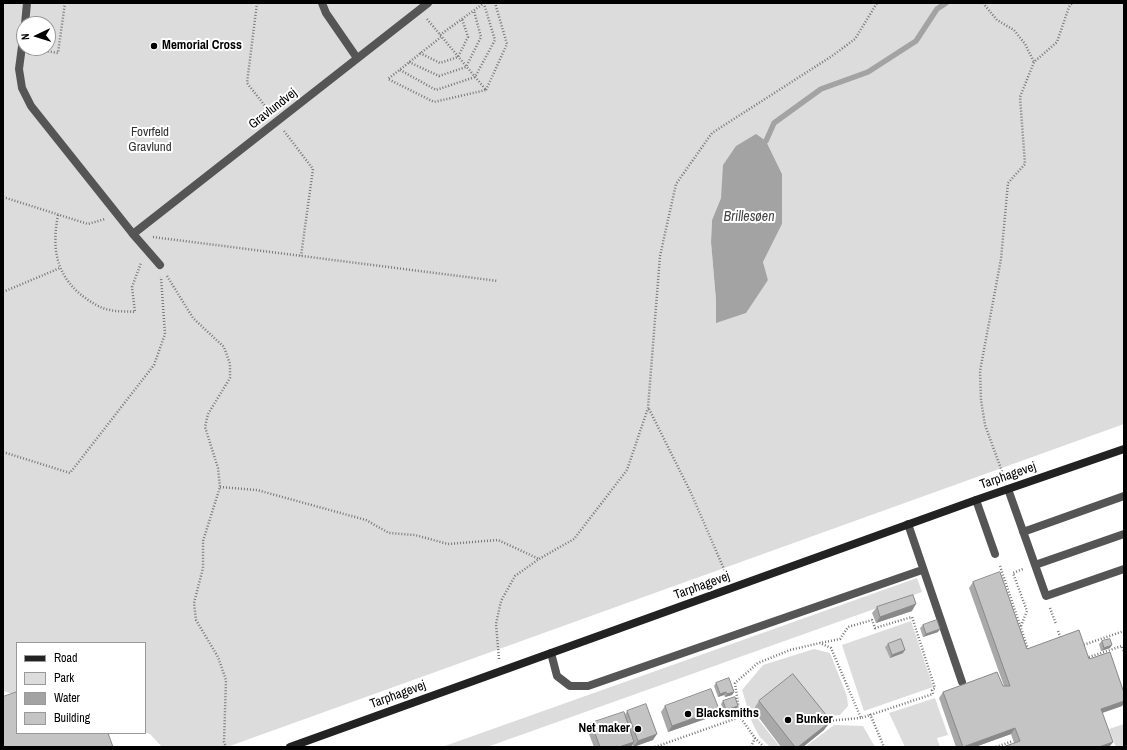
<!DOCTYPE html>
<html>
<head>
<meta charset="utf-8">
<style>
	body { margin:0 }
	#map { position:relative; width:1127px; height:750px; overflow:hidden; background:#fff; font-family:"Archivo Narrow",sans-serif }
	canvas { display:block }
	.frame { position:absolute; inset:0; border:4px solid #000; pointer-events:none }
	.legend { position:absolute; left:16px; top:642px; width:130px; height:92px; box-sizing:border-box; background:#fff; border:1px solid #999; margin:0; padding:5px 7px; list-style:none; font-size:12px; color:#000 }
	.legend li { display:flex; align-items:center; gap:8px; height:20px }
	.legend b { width:20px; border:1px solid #999 }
	.north { position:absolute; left:16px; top:16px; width:40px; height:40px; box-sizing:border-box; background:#fff; border:1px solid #999; border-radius:50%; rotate:266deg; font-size:11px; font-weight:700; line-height:16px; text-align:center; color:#000 }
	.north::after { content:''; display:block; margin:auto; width:14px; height:18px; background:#000; clip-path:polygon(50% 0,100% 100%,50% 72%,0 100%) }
</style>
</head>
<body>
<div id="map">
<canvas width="1127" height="750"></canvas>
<div class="frame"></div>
<ul class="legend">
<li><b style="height:5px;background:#222"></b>Road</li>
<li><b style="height:11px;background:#dcdcdc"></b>Park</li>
<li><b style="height:11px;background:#a3a3a3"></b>Water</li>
<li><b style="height:11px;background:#c4c4c4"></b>Building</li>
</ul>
<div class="north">N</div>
</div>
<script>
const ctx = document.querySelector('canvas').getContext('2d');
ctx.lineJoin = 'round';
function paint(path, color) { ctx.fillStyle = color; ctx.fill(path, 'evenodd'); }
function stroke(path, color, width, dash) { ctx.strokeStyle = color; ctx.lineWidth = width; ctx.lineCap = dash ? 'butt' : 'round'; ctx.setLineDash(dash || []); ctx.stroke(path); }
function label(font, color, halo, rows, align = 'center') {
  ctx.font = font + ' "Archivo Narrow",sans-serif'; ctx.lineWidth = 4; ctx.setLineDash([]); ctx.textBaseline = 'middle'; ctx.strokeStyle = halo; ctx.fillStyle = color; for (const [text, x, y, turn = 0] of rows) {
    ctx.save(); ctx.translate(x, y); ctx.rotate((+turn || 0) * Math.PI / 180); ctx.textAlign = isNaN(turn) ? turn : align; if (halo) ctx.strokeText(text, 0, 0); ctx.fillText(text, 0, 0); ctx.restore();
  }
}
paint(new Path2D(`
	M 3,3 L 1124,3 L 1124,424 L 227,747 L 162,747 L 150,734 L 145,732 L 145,643 L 17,643 L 17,695 L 3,691 ZM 24,24 L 48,24 L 48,48 L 24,48 ZM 766,141 L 782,174 L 782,224 L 763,262 L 768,280 L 716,322 L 716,300 L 711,242 L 712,220 L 721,198 Z
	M 917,578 L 922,592 L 487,747 L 442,747 Z
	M 911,621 L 933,687 L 864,711 L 842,645 Z
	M 814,649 L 830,653 L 847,696 L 848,706 L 840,715 L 826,716 L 793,677 L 751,710 L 780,747 L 770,747 L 759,736 L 752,722 L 742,690 L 763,665 Z
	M 935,698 L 948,735 L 937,738 L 940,747 L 905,747 L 889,713 Z
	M 1124,724 L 1124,747 L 1116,747 L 1109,729 Z
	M 834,725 L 863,726 L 875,747 L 805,747 Z`), '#dcdcdc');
paint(new Path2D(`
	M 756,134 L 766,141 L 782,174 L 782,224 L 763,262 L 768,280 L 746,313 L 716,323 L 716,300 L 711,242 L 712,220 L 721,198 L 723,165 L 736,146 Z`), '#a3a3a3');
stroke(new Path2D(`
	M 766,141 L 774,123 L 821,89 L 868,72 L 916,41 L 937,9 L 946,3`), '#a3a3a3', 5.5);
stroke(new Path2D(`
	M 257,3 L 247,83 L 269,111
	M 983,3 L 997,20 L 1014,30 L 1025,44 L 1034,62
	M 427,19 L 486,90 L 434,102 L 388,79 L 441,37
	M 440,35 L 484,3
	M 33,49 L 58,53 L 65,3
	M 420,53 L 440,63 L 458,57 L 468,37 L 462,19
	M 409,62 L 439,76 L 466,67 L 481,37 L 474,11
	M 400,70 L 436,90 L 475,77 L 495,40 L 484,4
	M 486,90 L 507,44 L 495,3
	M 284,131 L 313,169 L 301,256
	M 3,197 L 88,224 L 105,219
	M 58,215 C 52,247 55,272 80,294 C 89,301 99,308 110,310 C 118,312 127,311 135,312 L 132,287 L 141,263
	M 153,237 L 498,281
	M 167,276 L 193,318 L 224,347 L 230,364 L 230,378 L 208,414 L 205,427 L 218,468 L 220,487 L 203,541 L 203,568 L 194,603 L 196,620 L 218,657 L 226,680 L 224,742 L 226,747
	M 3,292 L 60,268
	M 649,409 L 691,493 L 727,576
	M 3,452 L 70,473 L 154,365 L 165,334 L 161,277
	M 1004,477 L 985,425 L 981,400 L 980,371 L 1001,259 L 1008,183 L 1025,164 L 1020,97 L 1034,62 L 1057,42 L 1069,7 L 1072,3
	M 220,487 L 257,490 L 366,520 L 389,533 L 415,535 L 448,544 L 498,540 L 539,559
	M 1000,566 L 1029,652
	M 1050,608 L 1056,624
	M 1021,626 L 1027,611 L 1013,573 L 1023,569
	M 1058,631 L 1061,639
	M 1084,647 L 1083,645 L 1124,631
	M 1086,658 L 1122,646 L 1124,652
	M 499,659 L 496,624 L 501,601 L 515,576 L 539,559 L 574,539 L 627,470 L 648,408 L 660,256 L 676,184 L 712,133 L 832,56 L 855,39 L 877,3
	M 870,714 L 884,747
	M 827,721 L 861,718
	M 655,747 L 740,717
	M 751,747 L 755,738
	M 764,747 L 755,738 L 740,717 L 735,683 L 758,663 L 790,650 L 820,643 L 831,648 L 861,718 L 933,694 L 932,690 L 935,688 L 912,617 L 875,628 L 872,620 L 848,627 L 840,639 L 820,643
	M 996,747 L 1013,741`), '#777', 2.5, [1, 2]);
stroke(new Path2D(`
	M 322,3 L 326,13 L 357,58
	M 25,24 L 27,3
	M 24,31 L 19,69 L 22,88 L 31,106 L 133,234 L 160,265
	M 1008,489 L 1035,565 L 1124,534
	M 976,500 L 995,554
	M 908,524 L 962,682
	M 1023,532 L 1124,496
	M 1035,565 L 1046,596 L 1124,569
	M 551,653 L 557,676 L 570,686 L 588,686 L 922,570`), '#555', 8);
stroke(new Path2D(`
	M 133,234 L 428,3`), '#555', 8);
stroke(new Path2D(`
	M 290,747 L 976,500 L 1124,449`), '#222', 8);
paint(new Path2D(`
	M 973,582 L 1027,649 L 1089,659 L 1124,693 L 1124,703 L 1122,706 L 1102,713 L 1113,742 L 1109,747 L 1003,747 L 1014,743 L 1011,734 L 975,747 L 956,747 L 939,698 L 943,692 L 1004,686 L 969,588 Z
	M 877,607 L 912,611 L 876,623 L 872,613 Z
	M 923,625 L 938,632 L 923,637 L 920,628 Z
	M 1102,641 L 1110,648 L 1101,651 L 1099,644 Z
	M 888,644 L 903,653 L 890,658 L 885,647 Z
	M 716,683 L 734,692 L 732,695 L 725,697 L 724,695 L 718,697 L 714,686 Z
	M 723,701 L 738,706 L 736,709 L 724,713 L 721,704 Z
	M 759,701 L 824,730 L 803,747 L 781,747 L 753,710 Z
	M 665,706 L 714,716 L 668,732 L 661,712 Z
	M 627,711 L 653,740 L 633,747 L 632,744 L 631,747 L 594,747 L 587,729 L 591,723 L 625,715 Z`), '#a9a9a9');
paint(new Path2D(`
	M 916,604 L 912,611 L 876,623 L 880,617 Z
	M 940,629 L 938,632 L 923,637 L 926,634 Z
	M 1112,645 L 1110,648 L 1101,651 L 1104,648 Z
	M 905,650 L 903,653 L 890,658 L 892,655 Z
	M 726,692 L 724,695 L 718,697 L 720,694 Z
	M 734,692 L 732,695 L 725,697 L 727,694 Z
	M 1124,701 L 1124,703 L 1122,706 L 1096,715 L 1101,709 Z
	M 738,706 L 736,709 L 724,713 L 726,710 Z
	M 719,709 L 714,716 L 668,732 L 672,726 Z
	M 831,721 L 824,730 L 803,747 L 798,747 Z
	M 1015,728 L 1011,734 L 975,747 L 963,747 Z
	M 657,734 L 653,740 L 633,747 L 638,741 Z
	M 634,742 L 631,747 L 619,747 Z
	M 1113,742 L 1109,747 L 1099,747 Z`), '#898989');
const building = new Path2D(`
	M 1000,572 L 1027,649 L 1079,630 L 1089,659 L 1110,652 L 1124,693 L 1124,701 L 1101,709 L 1113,742 L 1099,747 L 1003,747 L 1020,741 L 1015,728 L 963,747 L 943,692 L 997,672 L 1003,686 L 1010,686 L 973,582 Z
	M 913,595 L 916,604 L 880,617 L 877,607 Z
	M 937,620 L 940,629 L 926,634 L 923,625 Z
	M 901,639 L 905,650 L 892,655 L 888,644 Z
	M 1110,639 L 1112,645 L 1104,648 L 1102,641 Z
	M 793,674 L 831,721 L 798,747 L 795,747 L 759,701 Z
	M 729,678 L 734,692 L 727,694 L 726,692 L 720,694 L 716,683 Z
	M 711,689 L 719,709 L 672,726 L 665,706 Z
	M 17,692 L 17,733 L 108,733 L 113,747 L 3,747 L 3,697 Z
	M 735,697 L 738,706 L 726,710 L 723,701 Z
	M 646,704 L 657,734 L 638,741 L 627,711 Z
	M 624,712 L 634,742 L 619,747 L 600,747 L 591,723 Z`);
paint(building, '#c4c4c4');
stroke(building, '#898989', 1);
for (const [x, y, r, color] of [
	[154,46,4,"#000"],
	[688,714,4,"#000"],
	[788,720,4,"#000"],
	[638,729,4,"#000"]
]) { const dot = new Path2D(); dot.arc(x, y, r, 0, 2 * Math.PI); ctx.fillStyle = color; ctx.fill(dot); stroke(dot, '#fff', 1.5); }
label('bold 13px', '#000', '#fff', [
	["Memorial Cross",162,46],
	["Blacksmiths",696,714],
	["Bunker",796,720],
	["Net maker",630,729,"right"]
], 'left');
label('13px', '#000', '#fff', [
	["Gravlundvej",273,109,-38],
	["Tarphagevej",1008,476,-19],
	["Tarphagevej",702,586,-20],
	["Tarphagevej",398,695,-20]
]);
label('13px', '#333', '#fff', [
	["Fovrfeld",150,133],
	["Gravlund",150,148]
]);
label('italic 14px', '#444', '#fff', [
	["Brillesøen",749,217]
]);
</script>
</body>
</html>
